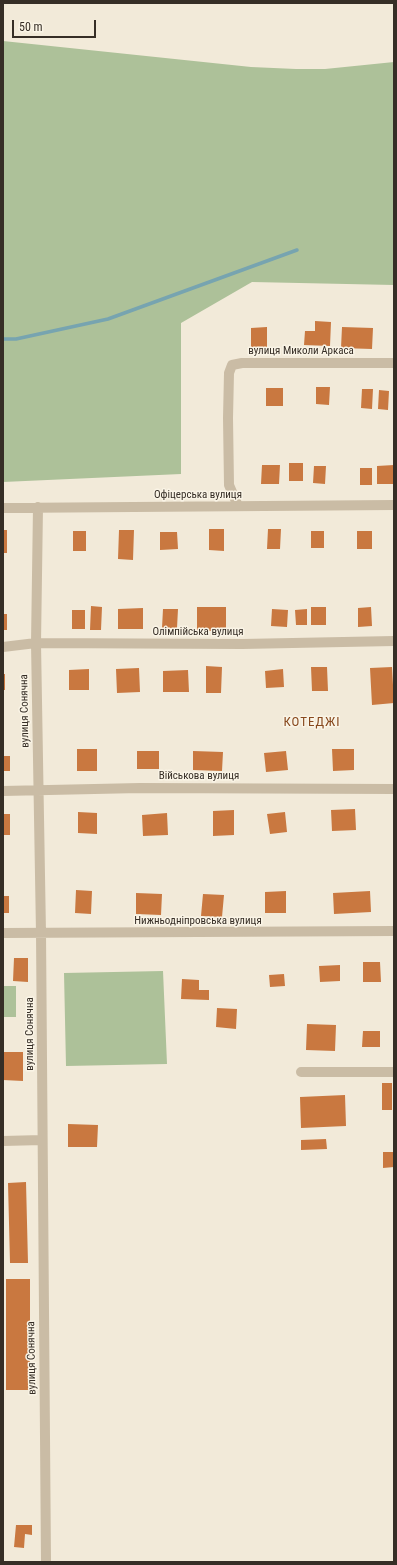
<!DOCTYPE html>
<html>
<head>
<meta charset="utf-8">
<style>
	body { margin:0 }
	#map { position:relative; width:397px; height:1565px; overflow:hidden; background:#f2ead9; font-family:"Roboto Condensed",sans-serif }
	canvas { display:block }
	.frame { position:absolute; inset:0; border:4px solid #362e26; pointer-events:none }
	.scale { position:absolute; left:12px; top:20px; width:84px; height:18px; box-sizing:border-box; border:2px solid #362e26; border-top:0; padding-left:5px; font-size:12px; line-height:14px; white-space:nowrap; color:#362e26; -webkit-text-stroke:3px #faf4e6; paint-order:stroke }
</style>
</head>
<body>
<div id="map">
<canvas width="397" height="1565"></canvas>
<div class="frame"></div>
<div class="scale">50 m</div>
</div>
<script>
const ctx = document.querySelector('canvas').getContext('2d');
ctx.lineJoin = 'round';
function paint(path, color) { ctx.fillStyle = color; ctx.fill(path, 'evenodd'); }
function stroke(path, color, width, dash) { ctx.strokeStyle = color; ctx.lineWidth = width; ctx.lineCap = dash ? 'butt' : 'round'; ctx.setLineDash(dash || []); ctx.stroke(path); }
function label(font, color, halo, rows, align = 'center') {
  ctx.font = font + ' "Roboto Condensed",sans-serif'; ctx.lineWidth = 3; ctx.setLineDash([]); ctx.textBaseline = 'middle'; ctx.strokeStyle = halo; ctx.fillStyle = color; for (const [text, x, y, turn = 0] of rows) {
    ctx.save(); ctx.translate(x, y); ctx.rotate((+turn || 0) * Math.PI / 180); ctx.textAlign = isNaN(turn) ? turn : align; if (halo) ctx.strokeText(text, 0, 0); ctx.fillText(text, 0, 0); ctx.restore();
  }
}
paint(new Path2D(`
	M 3,41 L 251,67 L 296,69 L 325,69 L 394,62 L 394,285 L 252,282 L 181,323 L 181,474 L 3,482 Z
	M 163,971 L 167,1064 L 66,1066 L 64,973 Z
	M 3,986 L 16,986 L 16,1017 L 3,1017 Z`), '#adc199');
stroke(new Path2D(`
	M 3,339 L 16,339 L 108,319 L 297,250`), '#77a4b0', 3.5);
paint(new Path2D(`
	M 315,321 L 331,322 L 330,346 L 304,345 L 305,331 L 315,331 Z
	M 267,327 L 267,349 L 251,349 L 251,328 Z
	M 342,327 L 373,328 L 372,349 L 341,348 Z
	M 316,387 L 330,387 L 329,405 L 316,404 Z
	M 266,388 L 283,388 L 283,406 L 266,406 Z
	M 362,389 L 373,389 L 372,409 L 361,408 Z
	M 379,390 L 389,391 L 388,410 L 378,409 Z
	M 289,463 L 303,463 L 303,481 L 289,481 Z
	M 262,465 L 280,465 L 279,484 L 261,484 Z
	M 394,465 L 394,484 L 377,484 L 377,466 Z
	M 314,466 L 326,466 L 325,484 L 313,483 Z
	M 360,468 L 372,468 L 372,485 L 360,485 Z
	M 209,529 L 224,529 L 224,551 L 209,550 Z
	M 268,529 L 281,529 L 280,549 L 267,549 Z
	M 3,530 L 7,530 L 7,553 L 3,553 Z
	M 119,530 L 134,530 L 133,560 L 118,559 Z
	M 73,531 L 86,531 L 86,551 L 73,551 Z
	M 311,531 L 324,531 L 324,548 L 311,548 Z
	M 357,531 L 372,531 L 372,549 L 357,549 Z
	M 160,532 L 177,532 L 178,549 L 160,550 Z
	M 91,606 L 102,607 L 101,630 L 90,630 Z
	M 197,607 L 226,607 L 226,631 L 197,631 Z
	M 311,607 L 326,607 L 326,625 L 311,625 Z
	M 371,607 L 372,626 L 358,627 L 358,608 Z
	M 143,608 L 143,629 L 118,629 L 118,609 Z
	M 163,609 L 178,609 L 177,628 L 162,628 Z
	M 272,609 L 288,610 L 287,627 L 271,626 Z
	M 307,609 L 307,625 L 296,625 L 295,610 Z
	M 72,610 L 85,610 L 85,629 L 72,629 Z
	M 3,614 L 7,614 L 7,630 L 3,630 Z
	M 206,666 L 222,667 L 221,693 L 206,693 Z
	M 311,667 L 327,667 L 328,691 L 312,691 Z
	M 392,667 L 394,703 L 372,705 L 370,668 Z
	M 139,668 L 140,692 L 117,693 L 116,669 Z
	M 89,669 L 89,690 L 69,690 L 69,670 Z
	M 283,669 L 284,687 L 266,688 L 265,671 Z
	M 188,670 L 189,692 L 163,692 L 163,671 Z
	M 3,674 L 5,674 L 5,690 L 3,690 Z
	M 77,749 L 97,749 L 97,771 L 77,771 Z
	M 332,749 L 354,749 L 354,770 L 333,771 Z
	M 137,751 L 159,751 L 159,769 L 137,769 Z
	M 193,751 L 223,752 L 222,771 L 193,770 Z
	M 286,751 L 288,770 L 266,772 L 264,753 Z
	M 3,756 L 10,756 L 10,771 L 3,771 Z
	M 355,809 L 356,830 L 332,831 L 331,810 Z
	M 234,810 L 234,835 L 213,836 L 213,811 Z
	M 78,812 L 97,813 L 97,834 L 78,833 Z
	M 285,812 L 287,832 L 270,834 L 267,814 Z
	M 167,813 L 168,835 L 143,836 L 142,815 Z
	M 3,814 L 10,814 L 10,835 L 3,835 Z
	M 76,890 L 92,891 L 91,914 L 75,913 Z
	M 286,891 L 286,913 L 265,913 L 265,892 Z
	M 370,891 L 371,912 L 334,914 L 333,893 Z
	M 136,893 L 162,894 L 161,915 L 136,914 Z
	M 203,894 L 224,895 L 222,917 L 201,916 Z
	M 3,896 L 9,896 L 9,913 L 3,913 Z
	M 14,958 L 28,958 L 28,982 L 13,981 Z
	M 363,962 L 380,962 L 381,982 L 363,982 Z
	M 340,965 L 340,981 L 320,982 L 319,966 Z
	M 284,974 L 285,986 L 270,987 L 269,975 Z
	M 182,979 L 199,980 L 199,990 L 209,990 L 209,1000 L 181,999 Z
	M 217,1008 L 237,1009 L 236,1029 L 216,1027 Z
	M 307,1024 L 336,1025 L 335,1051 L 306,1050 Z
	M 363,1031 L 380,1031 L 380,1047 L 362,1047 Z
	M 3,1052 L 23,1052 L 23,1081 L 3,1080 Z
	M 382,1083 L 392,1083 L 392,1110 L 382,1110 Z
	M 345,1095 L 346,1126 L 301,1128 L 300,1097 Z
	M 68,1124 L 98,1125 L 97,1147 L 68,1147 Z
	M 326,1139 L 327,1149 L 301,1150 L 301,1140 Z
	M 383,1152 L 394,1152 L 394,1167 L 383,1168 Z
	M 26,1182 L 28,1263 L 10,1263 L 8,1183 Z
	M 6,1279 L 30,1279 L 30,1390 L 6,1390 Z
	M 16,1525 L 32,1525 L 32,1535 L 25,1534 L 24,1548 L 14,1547 Z`), '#c97840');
stroke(new Path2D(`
	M 238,506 L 229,485 L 228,418 L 229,373 L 232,365 L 242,363 L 394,363
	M 38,507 L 36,643 L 41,933 L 46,1562
	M 3,508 L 394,505
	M 3,647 L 36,643 L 242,644 L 394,641
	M 3,791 L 140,788 L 394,789
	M 3,933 L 394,931
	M 301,1072 L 394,1072
	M 3,1141 L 42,1140`), '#cabca5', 10);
label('11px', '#362e26', '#faf4e6', [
	["вулиця Миколи Аркаса",301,351],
	["Офіцерська вулиця",198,495],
	["Олімпійська вулиця",198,632],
	["вулиця Сонячна",25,711,-91],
	["Військова вулиця",199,776],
	["Нижньодніпровська вулиця",198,921],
	["вулиця Сонячна",30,1034,-90],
	["вулиця Сонячна",32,1358,-91]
]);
ctx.letterSpacing = '1px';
label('13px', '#87481d', '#faf4e6', [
	["КОТЕДЖІ",312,723]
]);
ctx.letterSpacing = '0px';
</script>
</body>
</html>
